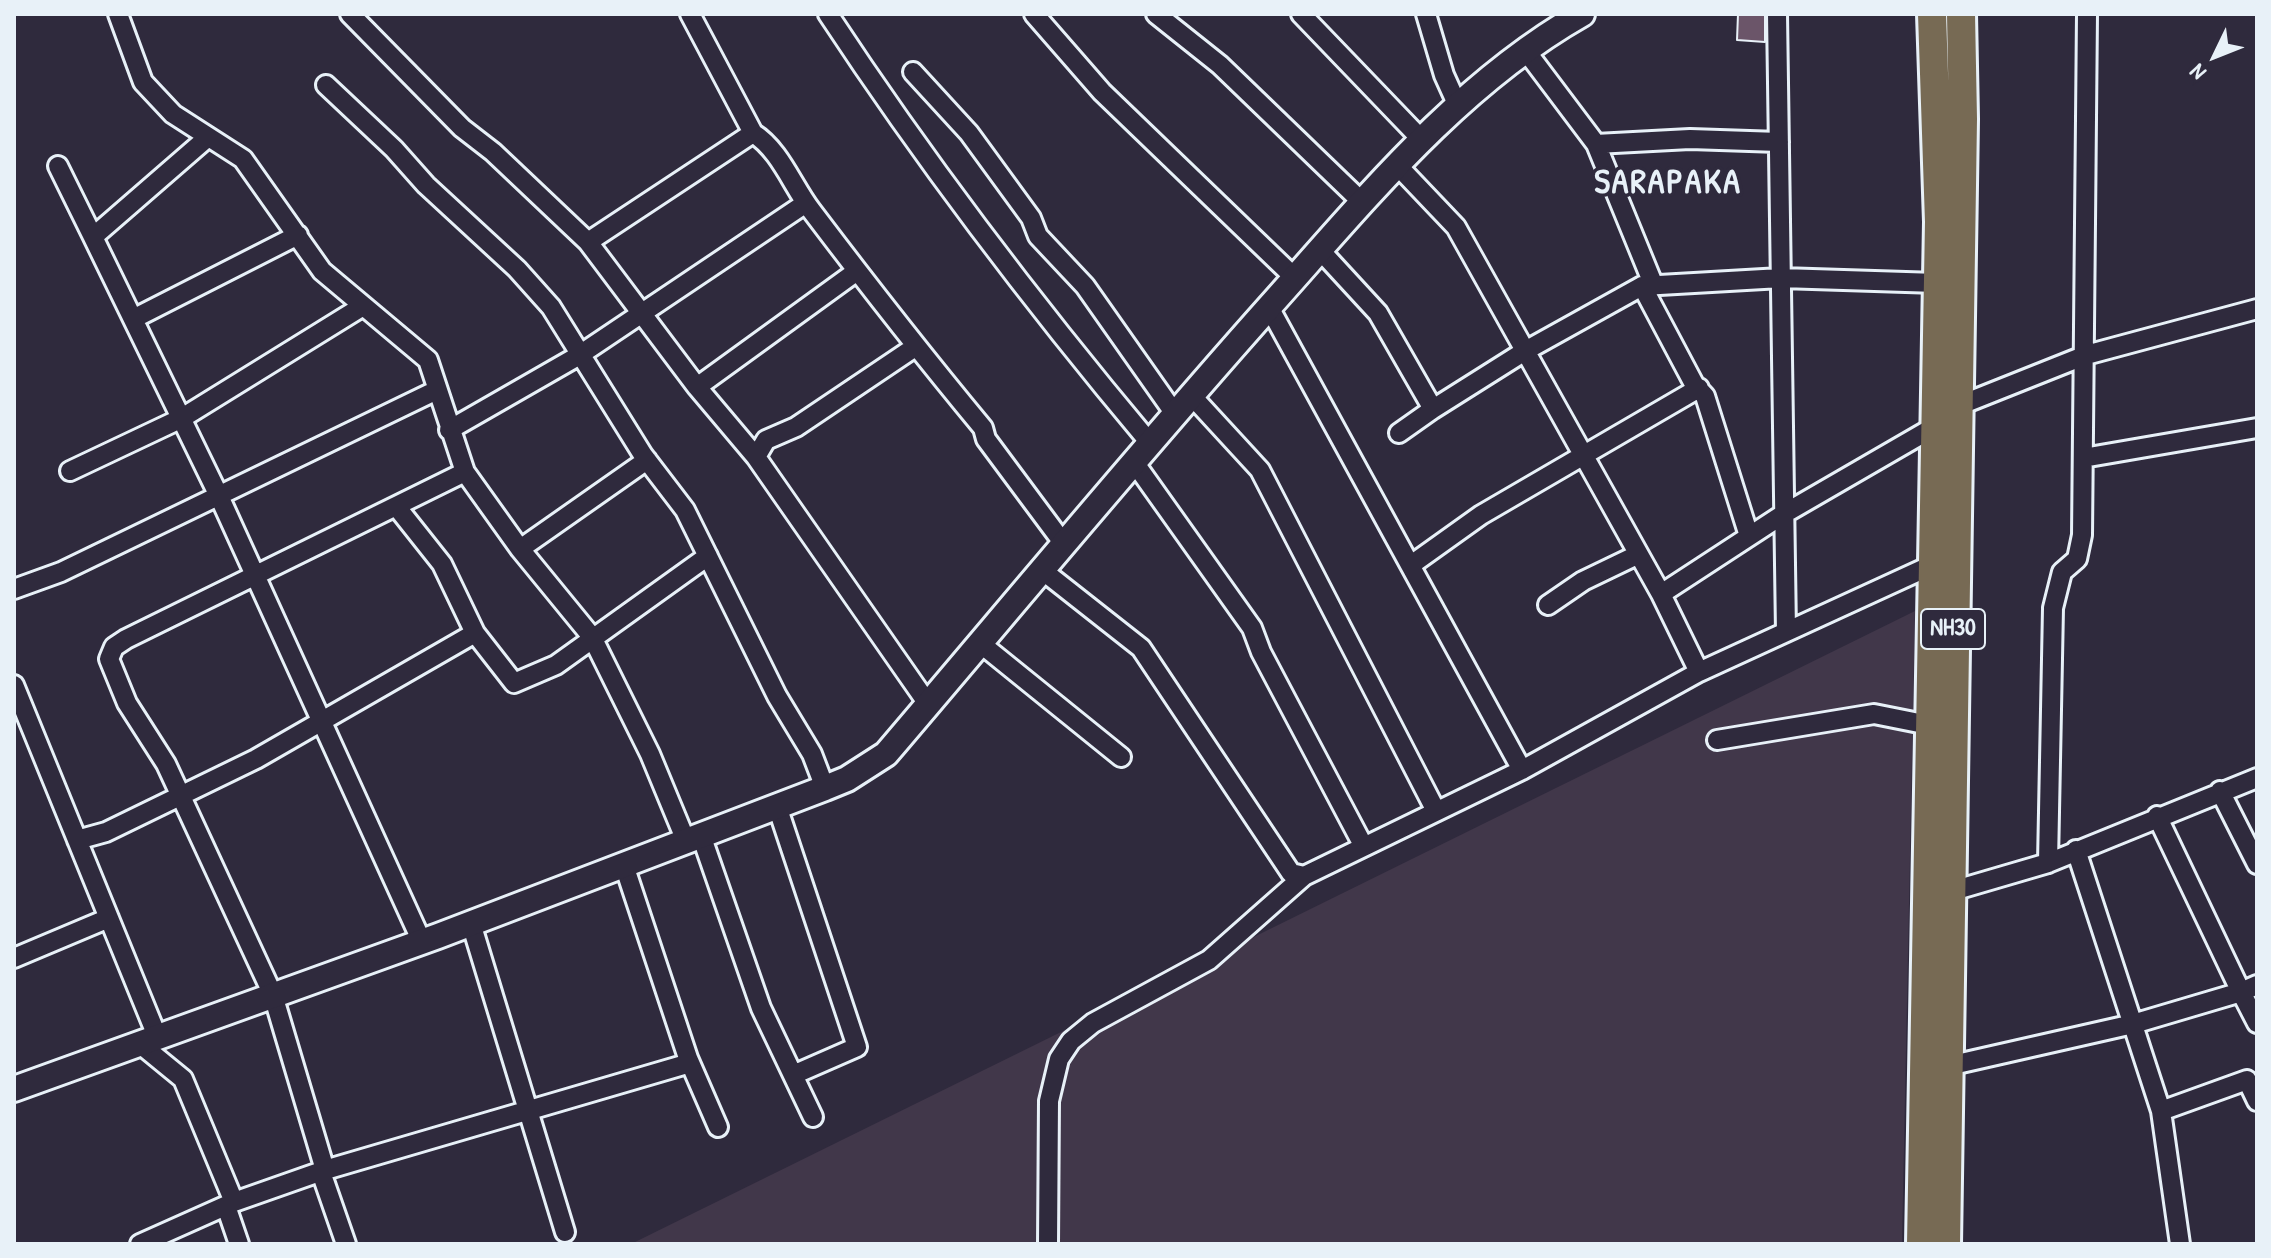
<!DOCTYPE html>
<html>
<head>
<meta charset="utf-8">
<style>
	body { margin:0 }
	#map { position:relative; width:2271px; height:1258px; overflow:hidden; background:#2f2a3d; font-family:"Patrick Hand",sans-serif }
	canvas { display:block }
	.frame { position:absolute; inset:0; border:16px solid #e8f1f8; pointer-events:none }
	.north { position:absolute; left:2175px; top:16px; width:80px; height:80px; -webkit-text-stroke:6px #2f2a3d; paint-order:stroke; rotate:227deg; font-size:22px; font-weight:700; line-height:32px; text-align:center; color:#e8f1f8 }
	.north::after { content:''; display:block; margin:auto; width:28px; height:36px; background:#e8f1f8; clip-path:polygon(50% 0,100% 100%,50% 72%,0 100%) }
</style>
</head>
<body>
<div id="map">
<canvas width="2271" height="1258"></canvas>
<div class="frame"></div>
<div class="north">N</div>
</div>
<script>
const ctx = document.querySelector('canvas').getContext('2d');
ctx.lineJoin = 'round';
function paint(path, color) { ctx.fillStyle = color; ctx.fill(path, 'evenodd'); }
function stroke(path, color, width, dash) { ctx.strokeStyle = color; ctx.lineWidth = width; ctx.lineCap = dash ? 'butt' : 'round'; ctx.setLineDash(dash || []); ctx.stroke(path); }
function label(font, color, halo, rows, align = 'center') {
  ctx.font = font + ' "Patrick Hand",sans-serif'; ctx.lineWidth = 7; ctx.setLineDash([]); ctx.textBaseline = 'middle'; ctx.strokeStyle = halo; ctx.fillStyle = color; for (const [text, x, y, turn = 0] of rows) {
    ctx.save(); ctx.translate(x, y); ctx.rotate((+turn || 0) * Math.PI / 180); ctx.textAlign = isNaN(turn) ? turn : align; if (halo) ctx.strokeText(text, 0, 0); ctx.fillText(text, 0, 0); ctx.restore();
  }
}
paint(new Path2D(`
	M 1915,611 L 1902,1244 L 631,1244 Z`), '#41374a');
const building = new Path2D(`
	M 1738,14 L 1765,14 L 1765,42 L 1737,40 Z`);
paint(building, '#6b5569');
stroke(building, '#e8f1f8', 2);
const minor = new Path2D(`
	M 118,14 L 143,82 L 173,114 L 243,159 L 322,271 L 428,360 L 465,472 L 520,549 L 592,637 L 650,754 L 686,841
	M 350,14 L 462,128 L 493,152 L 588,242 L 697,387 L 756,457 L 928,704
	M 690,14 L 753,133 C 780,150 792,185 811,210 C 867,284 924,357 983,428 L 986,439 L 1064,544
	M 828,14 C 926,163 1035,306 1150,443
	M 1034,14 L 1102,92 L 1295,278
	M 1156,14 L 1220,65 L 1363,203
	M 1301,14 L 1422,140
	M 1426,14 L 1444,75 L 1458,106
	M 1777,14 L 1786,632
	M 1526,51 L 1596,144 L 1654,286
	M 913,72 L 969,133 L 1031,218 L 1038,236 L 1085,286 L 1175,414
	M 326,85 L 394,149 L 426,185 L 517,269 L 551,307 L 643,455 L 685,510 L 777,696 L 812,754 L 825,788
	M 1596,144 L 1690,139 L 1779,142
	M 58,166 L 93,237 L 207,138
	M 1398,166 L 1456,227 L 1661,594 L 1699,672
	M 93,237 L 219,496 L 422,942
	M 588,242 L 753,133
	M 1320,250 L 1378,313 L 1433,409 L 1525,351 L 1642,286 L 1781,278 L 1937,283
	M 1642,286 L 1694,384 L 1705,396 L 1749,536
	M 1269,307 L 1522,770
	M 133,319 L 298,235
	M 697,387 L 857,271
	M 1191,395 L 1260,470 L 1436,811
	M 1958,406 L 2086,355 L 2257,309
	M 449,430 L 578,356 L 806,203
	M 1399,433 L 1433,409
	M 756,457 L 766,440 L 796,427 L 915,347
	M 2083,458 L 2257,428
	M 1134,462 L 1252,628 L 1261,652 L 1363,845
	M 70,471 L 182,418 L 363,306
	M 396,506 L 442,564 L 475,633 L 514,683 L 556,665 L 708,556
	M 520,549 L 647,460
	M 1411,565 L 1481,515 L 1699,388
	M 1042,570 L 1141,648 L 1291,873 L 1304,876
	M 14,589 L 61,572 L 437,390
	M 1661,594 L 1782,515 L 1934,427
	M 1548,605 L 1583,581 L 1637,555
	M 980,643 L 1121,757
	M 14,685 L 157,1036
	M 1717,740 L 1874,714 L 1929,725
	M 2220,791 L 2257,864
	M 777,806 L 857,1047 L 793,1075
	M 2157,816 L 2241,992 L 2257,985
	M 701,835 L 761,1008 L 813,1117
	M 77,840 L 106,832 L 256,759 L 475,633
	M 2076,850 L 2161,1111 L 2180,1244
	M 2048,863 L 2053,608 L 2062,572 L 2077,559 L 2082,535 L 2087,14
	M 624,865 L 688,1058 L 718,1127
	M 1949,892 L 2048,863 L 2257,778
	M 471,923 L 565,1232
	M 14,958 L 109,918
	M 139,1043 L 183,1079 L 234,1202 L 325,1170 L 690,1063
	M 1948,1066 L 2133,1024 L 2241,992 L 2257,1023
	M 2161,1111 L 2247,1080 L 2257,1101
	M 325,1170 L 273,995 L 166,764 L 127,703 L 109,659 L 114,647 L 126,639 L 465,472
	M 321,1172 L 346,1244
	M 226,1206 L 239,1244
	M 140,1244 L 234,1202
	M 1048,1244 L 1049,1101 L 1059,1059 L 1071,1041 L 1093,1023 L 1209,960 L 1304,876 L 1522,770 L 1699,672 L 1932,565`);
const secondary = new Path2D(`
	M 14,1089 L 438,936 L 825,788 L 847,779 L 886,754 C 1013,605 1138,454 1269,307 C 1363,202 1457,85 1582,14`);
const trunk = new Path2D(`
	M 1921,1244 L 1939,222 L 1932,14
	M 1946,1244 L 1963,119 L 1961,14`);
stroke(minor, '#e8f1f8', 24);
stroke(secondary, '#e8f1f8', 30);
stroke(trunk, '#e8f1f8', 34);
stroke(minor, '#2f2a3d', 18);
stroke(secondary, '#2f2a3d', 24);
stroke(trunk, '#776a54', 28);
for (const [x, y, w] of [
	[1953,629,64]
]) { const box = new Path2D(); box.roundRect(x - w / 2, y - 20, w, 40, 6); ctx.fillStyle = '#2f2a3d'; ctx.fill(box); stroke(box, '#e8f1f8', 2); }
label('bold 24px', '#e8f1f8', null, [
	["NH30",1953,629]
]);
ctx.letterSpacing = '2px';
label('bold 34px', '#e8f1f8', '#2f2a3d', [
	["SARAPAKA",1668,184]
]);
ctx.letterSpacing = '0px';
</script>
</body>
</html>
